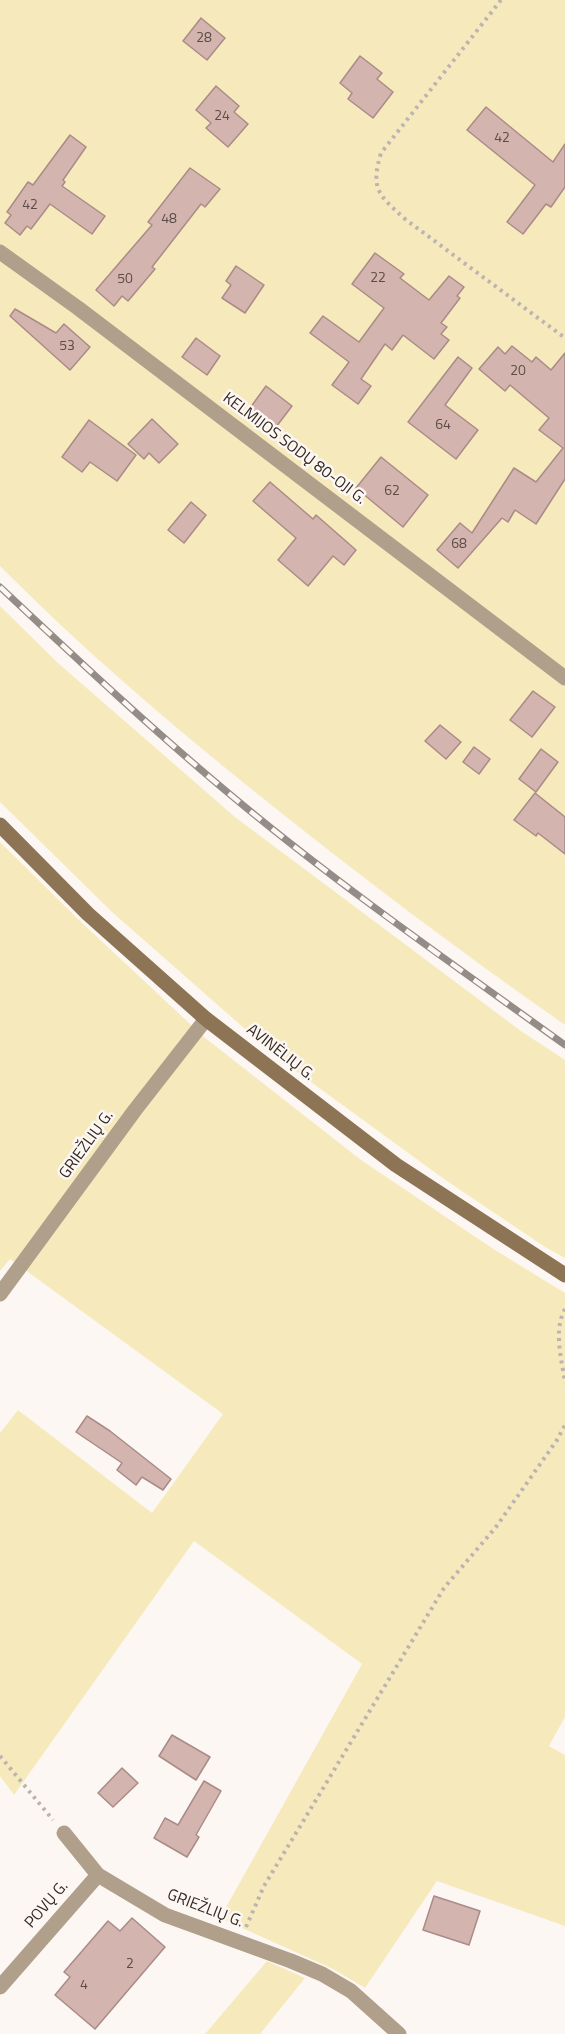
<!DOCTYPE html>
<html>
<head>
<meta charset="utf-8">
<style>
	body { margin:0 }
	canvas { display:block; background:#fdf7f4 }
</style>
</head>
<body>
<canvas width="565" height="2034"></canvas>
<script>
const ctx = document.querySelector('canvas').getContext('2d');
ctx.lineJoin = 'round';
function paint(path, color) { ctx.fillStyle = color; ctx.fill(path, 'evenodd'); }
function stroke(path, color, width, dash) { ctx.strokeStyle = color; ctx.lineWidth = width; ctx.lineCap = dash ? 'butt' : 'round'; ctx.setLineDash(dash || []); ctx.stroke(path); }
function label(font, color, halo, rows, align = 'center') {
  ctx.font = font + ' "Titillium Web",sans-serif'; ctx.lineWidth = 5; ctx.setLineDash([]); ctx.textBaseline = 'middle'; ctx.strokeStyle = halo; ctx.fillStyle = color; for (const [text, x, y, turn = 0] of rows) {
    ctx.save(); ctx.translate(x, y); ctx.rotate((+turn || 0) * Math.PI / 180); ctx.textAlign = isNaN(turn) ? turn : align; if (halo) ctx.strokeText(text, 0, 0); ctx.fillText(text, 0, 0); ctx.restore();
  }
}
paint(new Path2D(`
	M 0,0 L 565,0 L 565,1025 C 459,951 356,873 255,792 C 167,721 80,647 0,566 Z
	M 0,606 L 58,663 L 235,817 L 521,1031 L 565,1060 L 565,1258 L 545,1247 L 444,1179 L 278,1058 L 112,912 L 0,802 Z
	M 0,842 L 78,919 L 204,1037 L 361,1160 L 495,1250 L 565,1293 L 565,1717 L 549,1746 L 565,1755 L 565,1926 L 437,1881 L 365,1988 L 333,1969 L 220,1918 L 362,1664 L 194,1541 L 14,1795 L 0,1776 L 0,1433 L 18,1410 L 152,1513 L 223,1414 L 10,1259 L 0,1271 Z
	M 267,1961 L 305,1978 L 260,2034 L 205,2034 Z`), '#f6eabd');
const building = new Path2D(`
	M 201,18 L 225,38 L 207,60 L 183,41 Z
	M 360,56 L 382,73 L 377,79 L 393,92 L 373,118 L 348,99 L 352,93 L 340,83 Z
	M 216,86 L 239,106 L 234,112 L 248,124 L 228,147 L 206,128 L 211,123 L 196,110 Z
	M 486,107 L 553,162 L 565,144 L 565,187 L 551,207 L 546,204 L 523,234 L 507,222 L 535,185 L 467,130 Z
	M 70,135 L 86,147 L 63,180 L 65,182 L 62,186 L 105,216 L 92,234 L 50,204 L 31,229 L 27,226 L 20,235 L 5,223 L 11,215 L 7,212 L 28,182 L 33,185 Z
	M 190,168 L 220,189 L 205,207 L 201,204 L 152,267 L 155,269 L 128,301 L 122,296 L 114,306 L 96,290 L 152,225 L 148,222 Z
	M 375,253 L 404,274 L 400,278 L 429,300 L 449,276 L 464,287 L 457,296 L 460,298 L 441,323 L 447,327 L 441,334 L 449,340 L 434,359 L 403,335 L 392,350 L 385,344 L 361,379 L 371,386 L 358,404 L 332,385 L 349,362 L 310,333 L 323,316 L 359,342 L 384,308 L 352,284 Z
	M 236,266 L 264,285 L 245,313 L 222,298 L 231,285 L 226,281 Z
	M 15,309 L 56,333 L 64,324 L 90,347 L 70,370 L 10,316 Z
	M 196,338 L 220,356 L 207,375 L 182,357 Z
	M 512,346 L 532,362 L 536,357 L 551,370 L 565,353 L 565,479 L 536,524 L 515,510 L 508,522 L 502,518 L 458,568 L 437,550 L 460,523 L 472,533 L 514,468 L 536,482 L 563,448 L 539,430 L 549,418 L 510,385 L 505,391 L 479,369 L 498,347 L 505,354 Z
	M 458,357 L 472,368 L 445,405 L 478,430 L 456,459 L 408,422 Z
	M 266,386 L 292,406 L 276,427 L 250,408 Z
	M 152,419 L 178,444 L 159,463 L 149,453 L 144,459 L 128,444 Z
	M 89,420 L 136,455 L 117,481 L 90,462 L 82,472 L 62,457 Z
	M 381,457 L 428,495 L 403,527 L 356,488 Z
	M 270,482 L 313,519 L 316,515 L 356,550 L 344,565 L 333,556 L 308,586 L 278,560 L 296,538 L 253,501 Z
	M 191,502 L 206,515 L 184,543 L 168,530 Z
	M 533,691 L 555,707 L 532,737 L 510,720 Z
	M 440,725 L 461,742 L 446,759 L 425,741 Z
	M 474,747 L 490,759 L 479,774 L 463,762 Z
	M 541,749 L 558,762 L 536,792 L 519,779 Z
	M 535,793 L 565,817 L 565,854 L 538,833 L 536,836 L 514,820 Z
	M 87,1416 L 110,1431 L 171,1479 L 163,1490 L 142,1477 L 136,1485 L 117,1470 L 122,1463 L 76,1432 Z
	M 172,1735 L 210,1757 L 196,1780 L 159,1756 Z
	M 122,1768 L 138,1783 L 113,1807 L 98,1793 Z
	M 204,1781 L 221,1791 L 196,1835 L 199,1837 L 187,1857 L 154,1838 L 165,1818 L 178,1825 Z
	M 434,1896 L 480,1911 L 469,1945 L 423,1930 Z
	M 132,1918 L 165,1947 L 95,2029 L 55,1995 L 70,1977 L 64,1972 L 108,1921 L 120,1931 Z`);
paint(building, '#d4b4af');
stroke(building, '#aa8b87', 1.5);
stroke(new Path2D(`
	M 501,0 L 381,153 C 370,190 379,195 405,219 L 565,338
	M 565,1309 C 553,1331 562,1360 565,1383
	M 0,1756 L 53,1820
	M 246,1927 L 264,1886 L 444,1588 L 496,1527 L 557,1440 L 565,1425`), '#bbb4b0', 4, [3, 4.5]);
stroke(new Path2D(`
	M 0,252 L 78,308 L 565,678
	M 0,1294 L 135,1110 L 206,1019
	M 64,1833 L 98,1875 L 165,1915 L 291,1961 L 322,1974 L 351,1991 L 399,2034
	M 0,1987 L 98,1875`), '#b09f8a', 15);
stroke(new Path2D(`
	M 0,825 L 88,914 L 206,1019 L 396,1165 L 565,1275`), '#8d7455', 15);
const rail = new Path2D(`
	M 0,587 C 80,662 159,736 244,806 C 347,891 457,967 565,1045`);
stroke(rail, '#948c87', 7);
stroke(rail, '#fdf7f4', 4.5, [14]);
label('14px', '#5c4c47', null, [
	["28",204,39],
	["24",222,117],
	["42",502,139],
	["42",30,206],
	["48",169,220],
	["22",378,279],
	["50",125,280],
	["53",67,347],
	["20",518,372],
	["64",443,426],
	["62",392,492],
	["68",459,545],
	["2",130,1965],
	["4",84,1986]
]);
label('16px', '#342a24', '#fdf7f4', [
	["KELMIJOS SODŲ 80-OJI G.",294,449,37],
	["AVINĖLIŲ G.",280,1053,38],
	["GRIEŽLIŲ G.",87,1145,-54],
	["POVŲ G.",47,1905,-49],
	["GRIEŽLIŲ G.",205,1909,21]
]);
</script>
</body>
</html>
